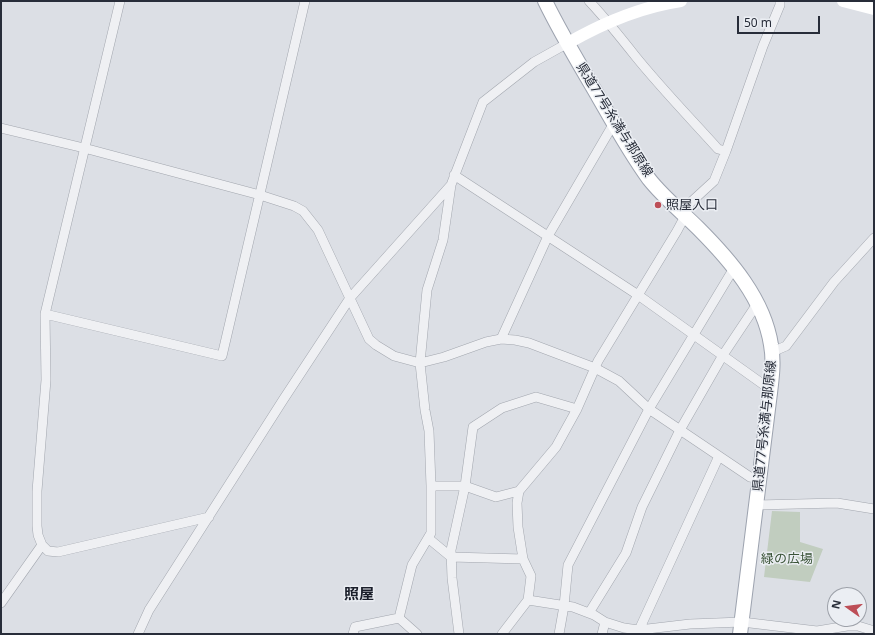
<!DOCTYPE html>
<html>
<head>
<meta charset="utf-8">
<style>
	body { margin:0 }
	#map { position:relative; width:875px; height:635px; overflow:hidden; background:#dcdfe5; font-family:"Noto Sans",sans-serif }
	canvas { display:block }
	.frame { position:absolute; inset:0; border:2px solid #282d39; pointer-events:none }
	.north { position:absolute; left:827px; top:587px; width:40px; height:40px; box-sizing:border-box; background:#ebeef3; border:1px solid #9da1a9; border-radius:50%; rotate:284deg; font-size:11px; font-weight:700; line-height:16px; text-align:center; color:#282d39 }
	.north::after { content:''; display:block; margin:auto; width:14px; height:18px; background:#bd4e57; clip-path:polygon(50% 0,100% 100%,50% 72%,0 100%) }
	.scale { position:absolute; left:737px; top:16px; width:83px; height:18px; box-sizing:border-box; border:2px solid #282d39; border-top:0; padding-left:5px; font-size:12px; line-height:14px; white-space:nowrap; color:#282d39; -webkit-text-stroke:3px #ebeef3; paint-order:stroke }
</style>
</head>
<body>
<div id="map">
<canvas width="875" height="635"></canvas>
<div class="frame"></div>
<div class="north">N</div>
<div class="scale">50 m</div>
</div>
<script>
const ctx = document.querySelector('canvas').getContext('2d');
ctx.lineJoin = 'round';
function paint(path, color) { ctx.fillStyle = color; ctx.fill(path, 'evenodd'); }
function stroke(path, color, width, dash) { ctx.strokeStyle = color; ctx.lineWidth = width; ctx.lineCap = dash ? 'butt' : 'round'; ctx.setLineDash(dash || []); ctx.stroke(path); }
function label(font, color, halo, rows, align = 'center') {
  ctx.font = font + ' "Noto Sans","Noto Sans JP",sans-serif'; ctx.lineWidth = 3; ctx.setLineDash([]); ctx.textBaseline = 'middle'; ctx.strokeStyle = halo; ctx.fillStyle = color; for (const [text, x, y, turn = 0] of rows) {
    ctx.save(); ctx.translate(x, y); ctx.rotate((+turn || 0) * Math.PI / 180); ctx.textAlign = isNaN(turn) ? turn : align; if (halo) ctx.strokeText(text, 0, 0); ctx.fillText(text, 0, 0); ctx.restore();
  }
}
paint(new Path2D(`
	M 772,511 L 800,512 L 800,542 L 823,549 L 810,582 L 764,577 Z`), '#c1cdbf');
const minor = new Path2D(`
	M 120,1 L 45,314 L 46,380 L 37,491 L 37,526 L 38,535 L 42,545 L 48,551 L 58,552 L 209,517
	M 589,1 C 606,19 621,38 636,57 C 662,89 691,119 718,149 L 726,151
	M 780,1 L 780,5 L 763,46 L 726,151 L 714,181 L 690,203 L 685,216 L 677,231 L 598,361 L 577,409 L 556,447 L 519,491 L 517,503 L 518,527 L 523,559 L 531,576 L 528,600 L 573,607 L 594,615 L 605,622 L 624,628 L 639,630 L 690,624 L 742,622 L 817,631 L 847,626 L 858,626 L 874,631
	M 1,128 L 84,148 L 260,195 L 294,206 L 303,211 L 318,230 L 369,339 L 376,345 L 394,356 L 420,363 L 444,357 L 486,342 L 501,339 L 515,340 L 529,343 L 595,368 L 619,381 L 649,409 L 750,477 L 760,479
	M 454,175 L 638,295 L 771,390
	M 451,185 L 443,240 L 427,290 L 420,363 L 425,410 L 429,431 L 431,486 L 465,486 L 451,550 L 452,578 L 459,634
	M 45,314 L 222,356 L 305,1
	M 501,339 L 548,236 L 614,123
	M 772,352 L 786,346 L 834,282 L 874,238
	M 519,491 L 496,497 L 465,486 L 473,427 L 502,408 L 536,397 L 577,409
	M 757,505 L 837,503 L 874,509
	M 428,538 L 451,557 L 523,559
	M 1,603 L 42,545
	M 589,613 L 626,553 L 642,507 L 680,430 L 723,355 L 757,304
	M 138,634 L 149,610 L 283,400 L 350,298 L 451,185 L 483,102 L 534,62 L 568,43
	M 353,634 L 355,627 L 399,618
	M 417,634 L 399,618 L 412,565 L 431,533 L 431,486
	M 502,634 L 528,600
	M 559,634 L 564,606 L 568,565 L 649,409 L 734,268
	M 602,634 L 605,622
	M 640,634 L 639,630 L 719,456`);
const primary = new Path2D(`
	M 545,1 C 561,34 580,65 598,96 C 614,124 630,153 649,179 C 664,198 682,212 698,228 C 730,260 764,299 771,345 C 774,361 772,377 770,393 L 740,634`);
stroke(minor, '#a2a6ae', 10);
stroke(primary, '#9da3af', 16);
stroke(minor, '#eff0f3', 9);
stroke(new Path2D(`
	M 843,1 L 874,9
	M 568,43 C 603,23 640,7 681,1`), '#fff', 12);
stroke(primary, '#fff', 14);
for (const [x, y, r, color] of [
	[658,205,4,"#bd4e57"]
]) { const dot = new Path2D(); dot.arc(x, y, r, 0, 2 * Math.PI); ctx.fillStyle = color; ctx.fill(dot); stroke(dot, '#ebeef3', 1.5); }
label('13px', '#282d39', '#ebeef3', [
	["県道77号糸満与那原線",614,120,58],
	["県道77号糸満与那原線",765,426,-84]
]);
label('13px', '#282d39', '#ebeef3', [
	["照屋入口",666,205]
], 'left');
label('13px', '#3a5337', '#ebeef3', [
	["緑の広場",787,559]
]);
label('bold 15px', '#1a1e2a', '#ebeef3', [
	["照屋",359,595]
]);
</script>
</body>
</html>
